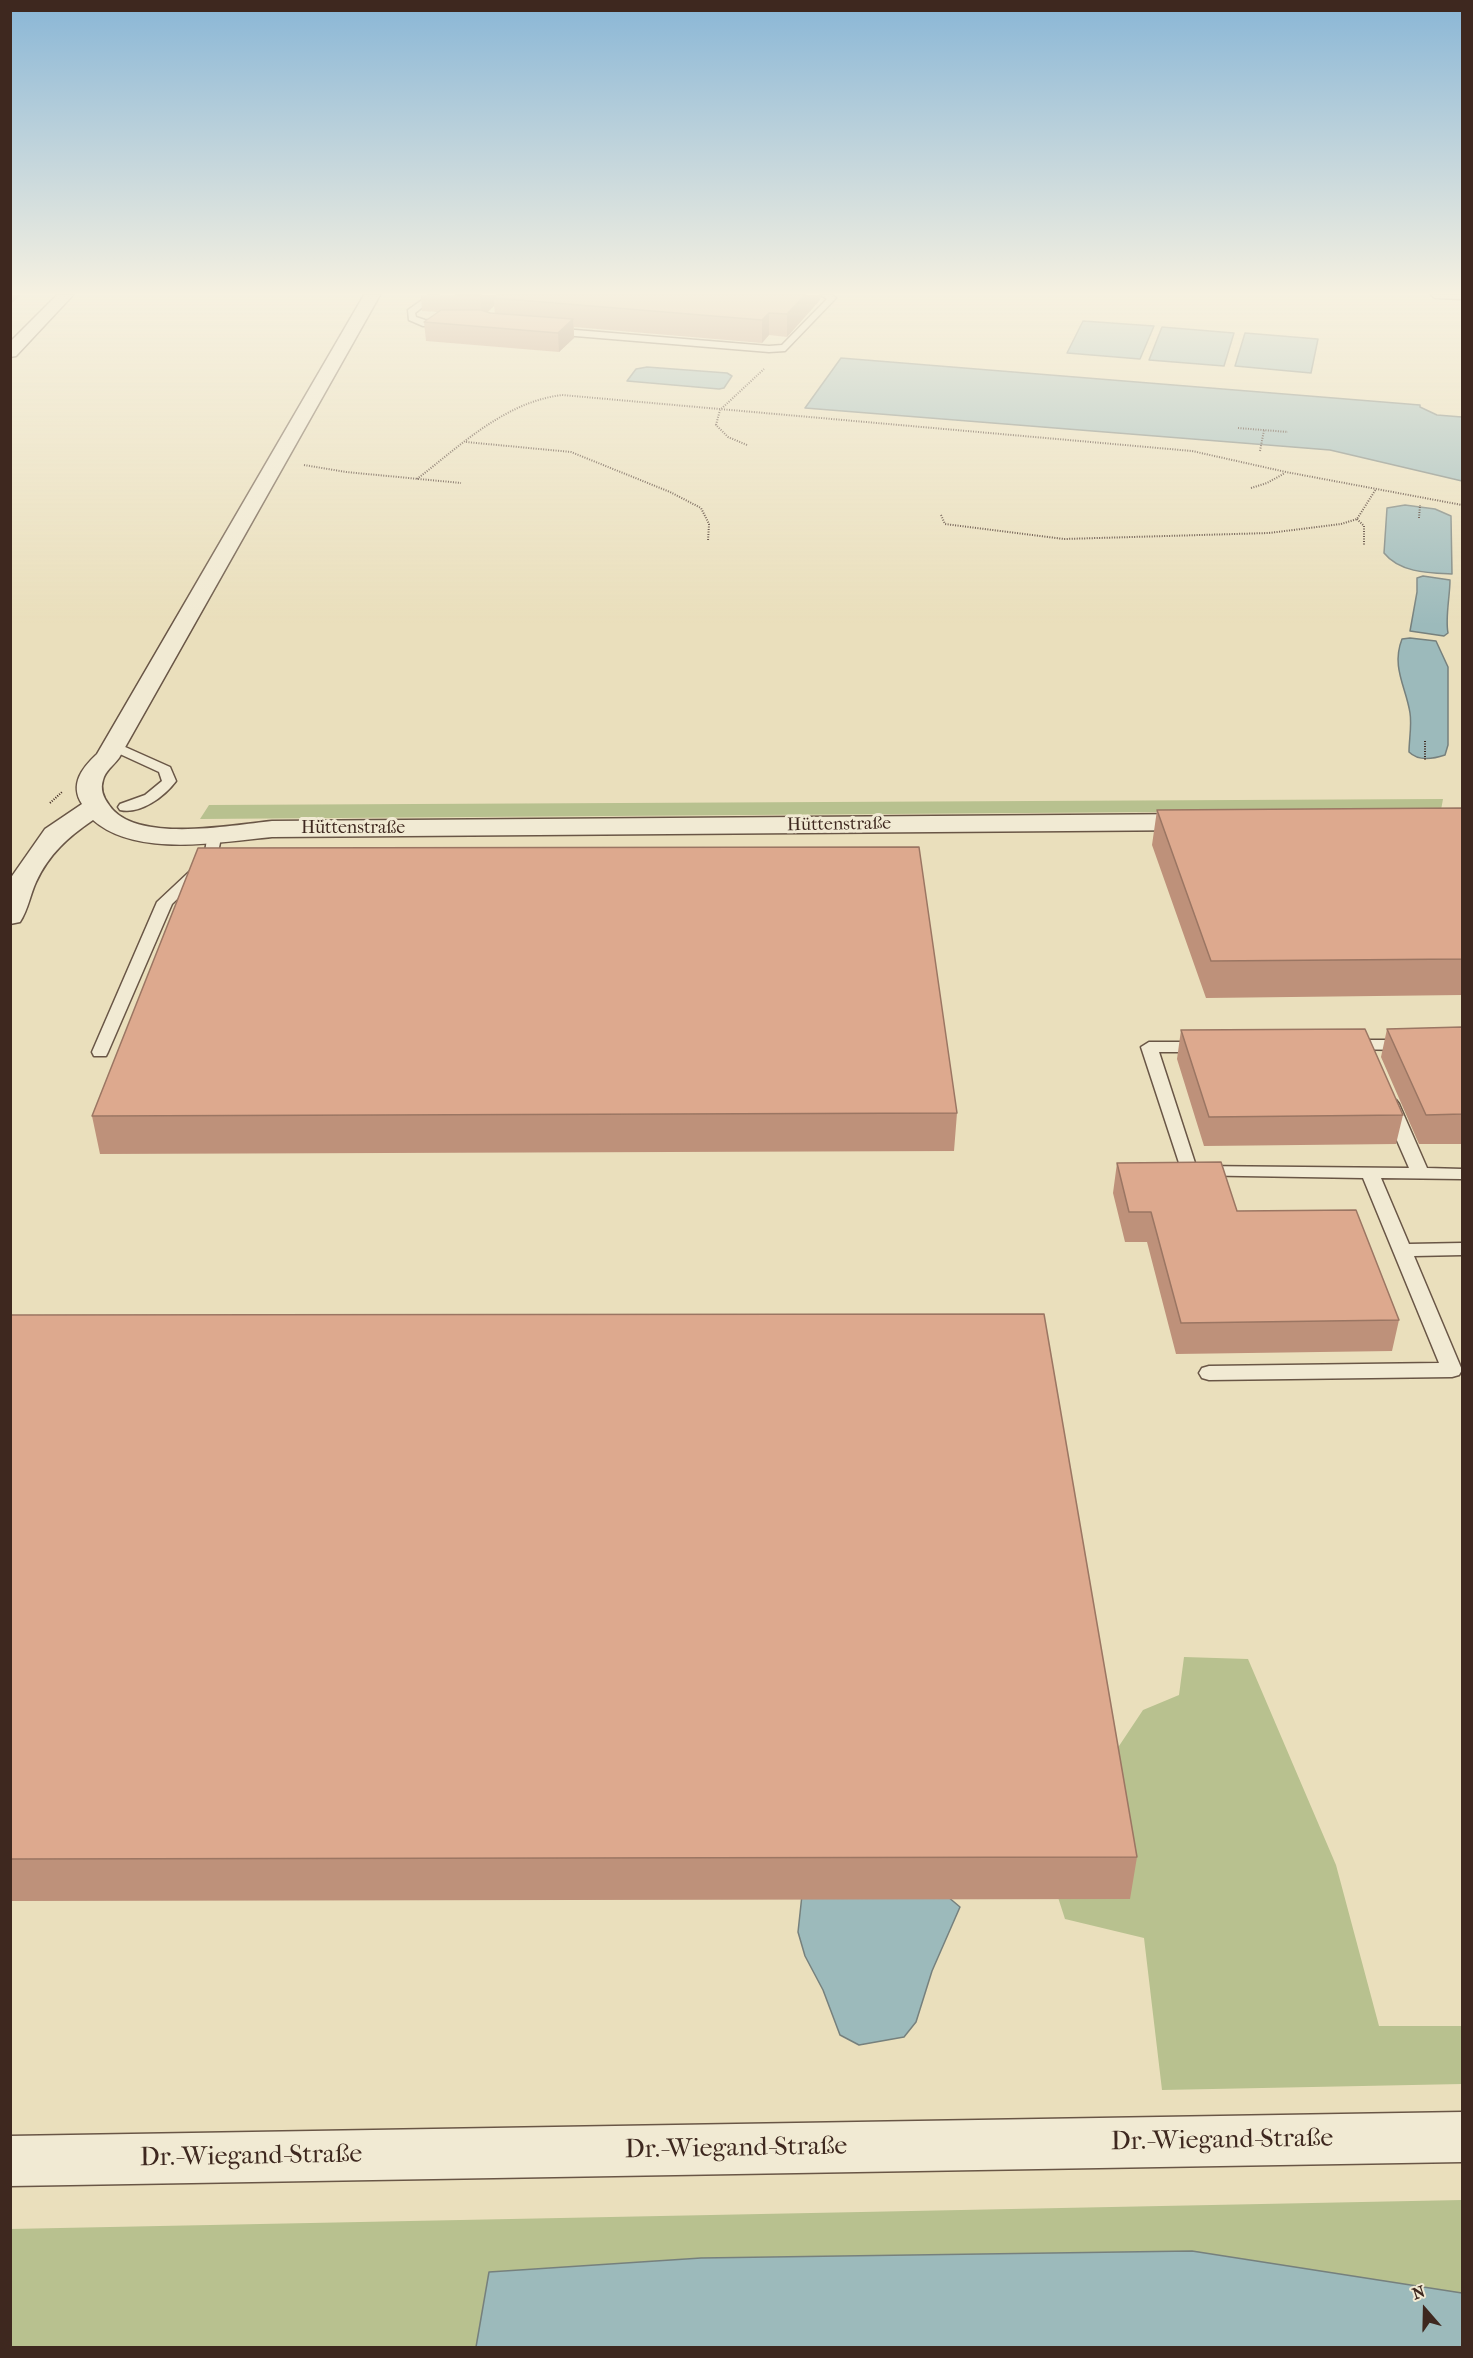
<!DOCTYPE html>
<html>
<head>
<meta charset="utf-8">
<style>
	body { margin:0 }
	#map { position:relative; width:1473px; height:2358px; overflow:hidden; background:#eadfbc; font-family:"IM FELL French Canon",serif }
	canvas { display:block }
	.frame { position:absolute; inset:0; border:12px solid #3e281f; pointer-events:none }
	.north { position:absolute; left:1395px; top:2280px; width:60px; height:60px; -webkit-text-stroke:4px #f1ead3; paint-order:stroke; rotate:340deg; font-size:16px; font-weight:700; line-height:24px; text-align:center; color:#3e281f }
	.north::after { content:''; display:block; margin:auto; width:21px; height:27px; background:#3e281f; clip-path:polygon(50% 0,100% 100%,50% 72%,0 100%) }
</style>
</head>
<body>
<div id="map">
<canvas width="1473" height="2358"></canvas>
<div class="frame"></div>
<div class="north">N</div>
</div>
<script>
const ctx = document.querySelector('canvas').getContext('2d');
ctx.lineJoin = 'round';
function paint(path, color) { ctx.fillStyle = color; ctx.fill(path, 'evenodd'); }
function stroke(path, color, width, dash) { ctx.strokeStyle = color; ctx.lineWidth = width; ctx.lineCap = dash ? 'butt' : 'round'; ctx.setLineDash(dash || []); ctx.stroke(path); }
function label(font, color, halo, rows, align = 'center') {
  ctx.font = font + ' "IM FELL French Canon",serif'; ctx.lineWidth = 6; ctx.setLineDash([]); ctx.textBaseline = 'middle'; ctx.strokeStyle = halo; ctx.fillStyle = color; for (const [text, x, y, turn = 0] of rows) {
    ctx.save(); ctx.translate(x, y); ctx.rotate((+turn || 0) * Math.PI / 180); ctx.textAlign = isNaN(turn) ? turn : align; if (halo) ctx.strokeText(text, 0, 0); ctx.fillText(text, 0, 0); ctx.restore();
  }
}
paint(new Path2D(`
	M 1443,799 L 1441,810 L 200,819 L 209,805 Z
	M 1184,1657 L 1248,1659 L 1336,1865 L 1379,2026 L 1462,2026 L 1462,2084 L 1162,2090 L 1144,1938 L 1065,1919 L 1045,1857 L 1143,1710 L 1179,1695 Z
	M 1462,2200 L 1462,2293 L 1192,2251 L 701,2258 L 489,2272 L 476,2347 L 11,2348 L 10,2229 Z`), '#b8c18f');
const water = new Path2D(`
	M 1083,321 L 1154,326 L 1140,359 L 1067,353 Z
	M 1162,327 L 1234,333 L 1224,366 L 1149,360 Z
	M 1245,333 L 1318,339 L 1311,373 L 1235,366 Z
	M 841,358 L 1420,405 L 1420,407 L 1437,415 L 1462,417 L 1462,481 L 1330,450 L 805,408 Z
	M 647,367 L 727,373 L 732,376 L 724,388 L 719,389 L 627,381 L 636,369 Z
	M 1405,505 L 1435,509 L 1451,516 L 1452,574 C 1430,573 1400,573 1384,553 L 1387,508 Z
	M 1423,576 L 1450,580 C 1450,596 1445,618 1448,633 L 1444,636 L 1410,631 L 1417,592 L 1417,578 Z
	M 1410,638 L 1436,641 L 1448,667 L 1448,745 L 1445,755 C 1433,759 1418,761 1409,752 C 1409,740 1412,725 1410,713 C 1406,687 1391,667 1402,639 Z
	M 941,1891 L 960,1907 L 932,1971 L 916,2022 L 904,2037 L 859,2045 L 840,2035 L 823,1990 L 805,1956 L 798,1932 L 802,1895 Z
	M 1192,2251 L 1462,2293 L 1462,2347 L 476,2347 L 489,2272 L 701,2258 Z`);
paint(water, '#9cbabb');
stroke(water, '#76807d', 1.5);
const service = new Path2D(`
	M 429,295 L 438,295 L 415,313 L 416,317 L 425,320 L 452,322 L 452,326 L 423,326 L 409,320 L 408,310 Z
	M 821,295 L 832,295 L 836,298 L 785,351 L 769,352 L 551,334 L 547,331 L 551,328 L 769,346 L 782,345 L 827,299 Z
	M 1431,295 L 1462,295 L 1462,299 L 1435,298 Z
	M 114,742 L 170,767 L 176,781 C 165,796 140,815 120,810 L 118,807 L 120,804 L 145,795 L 162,781 L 159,772 L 109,749 L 107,746 L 109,743 Z
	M 215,829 L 222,833 L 216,862 L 172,904 L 108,1052 L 106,1056 L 94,1056 L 92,1052 L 157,902 L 204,858 L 208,833 Z
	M 1350,1040 L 1407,1040 L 1415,1045 L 1407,1050 L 1344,1049 L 1342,1045 L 1344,1041 Z
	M 1149,1042 L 1203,1042 L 1211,1047 L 1203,1052 L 1159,1052 L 1196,1166 L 1409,1168 L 1381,1104 L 1384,1100 L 1396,1100 L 1399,1104 L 1427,1168 L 1462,1169 L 1462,1179 L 1381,1178 L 1409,1244 L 1462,1243 L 1462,1255 L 1414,1256 L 1462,1370 L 1459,1375 L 1452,1377 L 1209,1380 L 1202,1378 L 1199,1373 L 1202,1368 L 1209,1366 L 1439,1363 L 1363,1178 L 1183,1175 L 1141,1047 Z`);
const minor = new Path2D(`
	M 57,295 L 73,295 L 16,356 L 10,357 L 10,342 Z
	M 364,295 L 380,295 L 119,758 C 114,765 105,771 103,780 C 100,789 103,797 109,805 C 135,844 232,825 272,821 L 1200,814 L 1209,817 L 1213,822 L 1209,827 L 1200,830 L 272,837 C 220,842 136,858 93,820 C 68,837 49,854 36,882 C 30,895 28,910 20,922 L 10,924 L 10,879 L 45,829 L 82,804 C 69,784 83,767 97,754 Z
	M 1462,2112 L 1462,2162 L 10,2186 L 10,2136 Z`);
stroke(service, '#695646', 3);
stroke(minor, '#695646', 3);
stroke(new Path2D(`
	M 1238,428 L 1288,432
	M 466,442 L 571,452 L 670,492 L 701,508 L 709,524 L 708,541
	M 747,445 L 728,437 L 716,425 L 720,410 L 764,369
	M 1260,451 L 1264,430
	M 304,465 L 346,472 L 461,483
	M 417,479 C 461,445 505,402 562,395 L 1192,451 L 1286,472 L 1462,505
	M 1251,488 L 1267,483 L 1285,473
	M 941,515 L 945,524 L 1064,539 L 1269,533 L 1341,524 L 1357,519 L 1376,489
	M 1419,518 L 1420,505
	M 1357,519 L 1364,526 L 1364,546
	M 1425,741 L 1425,761
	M 1462,788 L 1462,811
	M 50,803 L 62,792`), '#3e281f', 2, [1, 1.5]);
paint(service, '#f1ead3');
paint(minor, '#f1ead3');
paint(new Path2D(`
	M 421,295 L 821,295 L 820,300 L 787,337 L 769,335 L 762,343 L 574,327 L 574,338 L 559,352 L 426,341 L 424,322 L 438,312 L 422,311 ZM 494,306 L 495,313 L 488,312 Z
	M 1462,808 L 1462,995 L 1206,998 L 1152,845 L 1157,810 Z
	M 1462,1027 L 1462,1144 L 1419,1144 L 1381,1057 L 1387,1029 Z
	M 1181,1030 L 1403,1115 L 1396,1144 L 1204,1146 L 1177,1059 Z
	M 957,1113 L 954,1151 L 100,1154 L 92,1116 Z
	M 1117,1163 L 1237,1211 L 1399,1320 L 1392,1351 L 1176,1354 L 1147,1242 L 1125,1242 L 1113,1193 Z
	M 10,1315 L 1137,1857 L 1130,1899 L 10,1901 Z`), '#be917a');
paint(new Path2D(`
	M 10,295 L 21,295 L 10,305 Z
	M 481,295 L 507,295 L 494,298 L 494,306 L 481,318 L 480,296 Z
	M 805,295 L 821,295 L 820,300 L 787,337 L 787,314 Z
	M 769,313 L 769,335 L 762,343 L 762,320 Z
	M 573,319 L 574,338 L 559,352 L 558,333 Z`), '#9b7663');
const building = new Path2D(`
	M 456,295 L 481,295 L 480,296 L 455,296 Z
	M 497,295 L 805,295 L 787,314 L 769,313 L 762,320 L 494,298 Z
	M 441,310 L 481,310 L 490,313 L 573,319 L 558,333 L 424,322 Z
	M 1462,808 L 1462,959 L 1211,961 L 1157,810 Z
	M 919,847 L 957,1113 L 92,1116 L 198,848 Z
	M 1462,1027 L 1462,1114 L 1426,1115 L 1387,1029 Z
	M 1365,1029 L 1403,1115 L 1209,1117 L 1181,1030 Z
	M 1221,1162 L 1237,1211 L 1356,1210 L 1399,1320 L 1181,1323 L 1151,1212 L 1129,1212 L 1117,1163 Z
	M 1044,1314 L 1137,1857 L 10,1859 L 10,1315 Z`);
paint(building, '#dda98e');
stroke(building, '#9b7663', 1.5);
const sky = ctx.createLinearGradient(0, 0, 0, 625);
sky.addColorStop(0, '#89b6d6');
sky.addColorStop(0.47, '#f6f1e1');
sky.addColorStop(1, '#f6f1e100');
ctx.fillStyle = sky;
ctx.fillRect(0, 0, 1473, 625);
label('18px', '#3e281f', '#f1ead3', [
	["Hüttenstraße",839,825,-1],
	["Hüttenstraße",353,829]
]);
label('26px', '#3e281f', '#f1ead3', [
	["Dr.-Wiegand-Straße",1222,2141,-1],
	["Dr.-Wiegand-Straße",736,2149,-1],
	["Dr.-Wiegand-Straße",251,2157,-1]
]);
</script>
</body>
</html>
